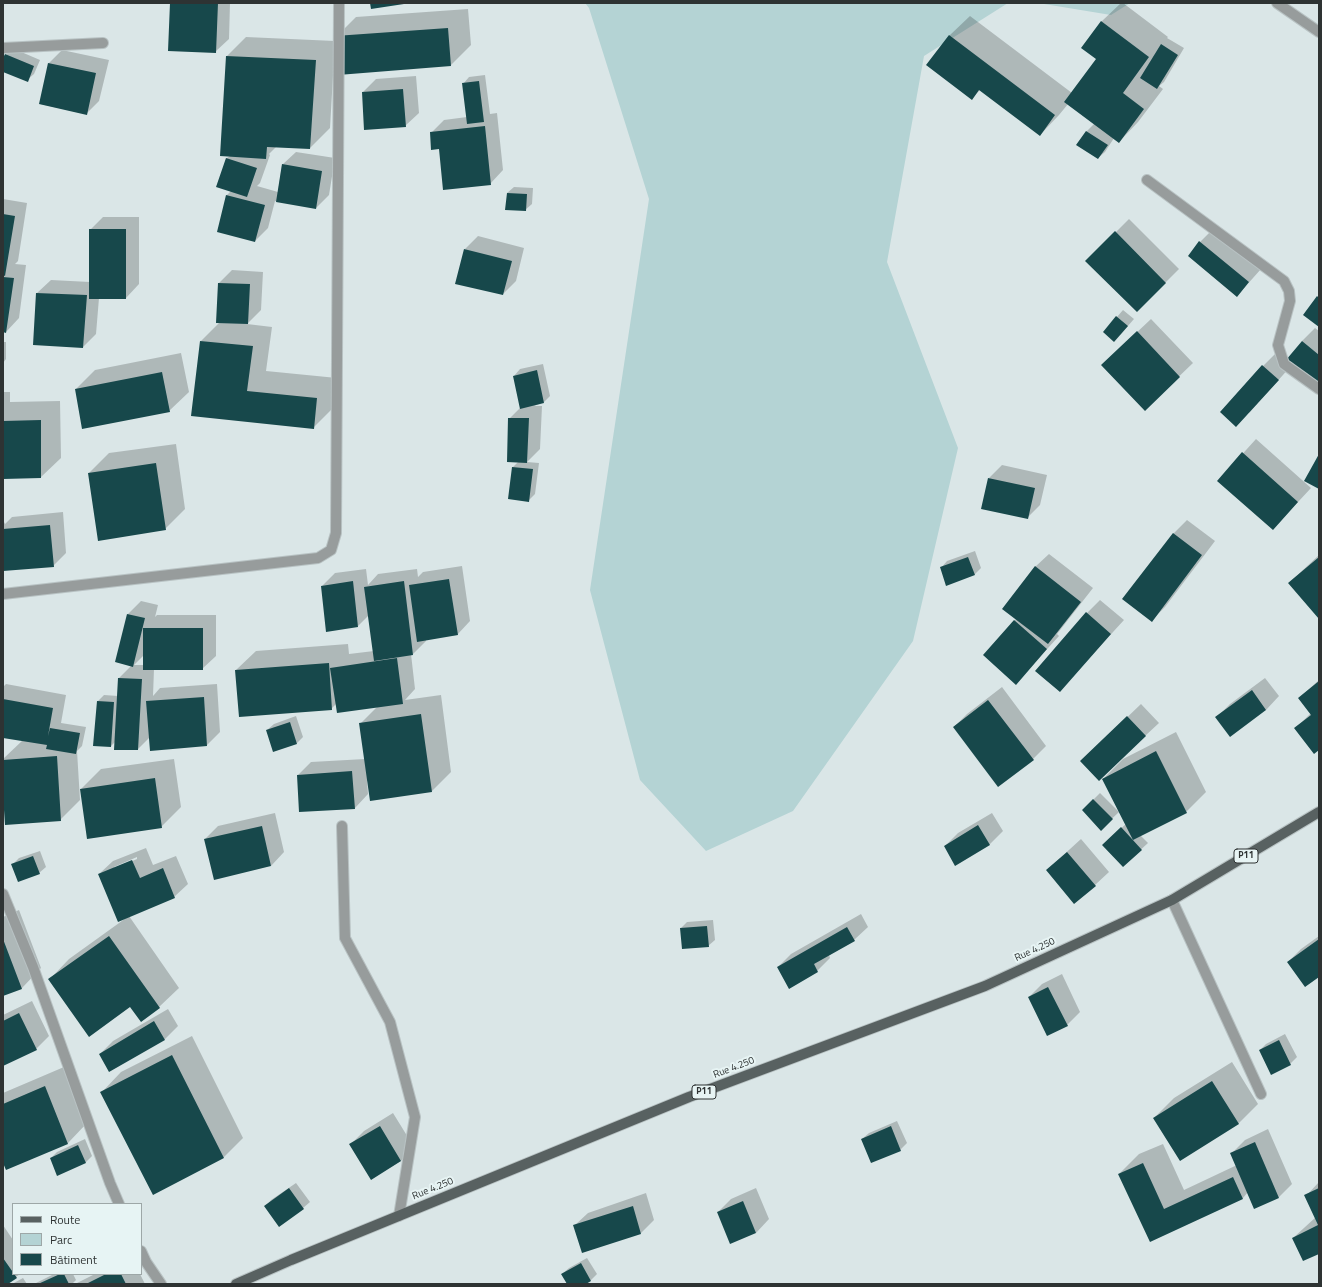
<!DOCTYPE html>
<html>
<head>
<meta charset="utf-8">
<style>
	body { margin:0 }
	#map { position:relative; width:1322px; height:1287px; overflow:hidden; background:#dae6e7; font-family:"Titillium Web",sans-serif }
	canvas { display:block }
	.frame { position:absolute; inset:0; border:4px solid #2e3333; pointer-events:none }
	.legend { position:absolute; left:12px; top:1203px; width:130px; height:72px; box-sizing:border-box; background:#e7f4f4; border:1px solid #9da7a7; margin:0; padding:5px 7px; list-style:none; font-size:12px; color:#2e3333 }
	.legend li { display:flex; align-items:center; gap:8px; height:20px }
	.legend b { width:20px; border:1px solid #9da7a7 }
</style>
</head>
<body>
<div id="map">
<canvas width="1322" height="1287"></canvas>
<div class="frame"></div>
<ul class="legend">
<li><b style="height:5px;background:#586161"></b>Route</li>
<li><b style="height:11px;background:#b4d3d4"></b>Parc</li>
<li><b style="height:11px;background:#17484b"></b>Bâtiment</li>
</ul>
</div>
<script>
const ctx = document.querySelector('canvas').getContext('2d');
ctx.lineJoin = 'round';
function paint(path, color) { ctx.fillStyle = color; ctx.fill(path, 'evenodd'); }
function stroke(path, color, width, dash) { ctx.strokeStyle = color; ctx.lineWidth = width; ctx.lineCap = dash ? 'butt' : 'round'; ctx.setLineDash(dash || []); ctx.stroke(path); }
function label(font, color, halo, rows, align = 'center') {
  ctx.font = font + ' "Titillium Web",sans-serif'; ctx.lineWidth = 4; ctx.setLineDash([]); ctx.textBaseline = 'middle'; ctx.strokeStyle = halo; ctx.fillStyle = color; for (const [text, x, y, turn = 0] of rows) {
    ctx.save(); ctx.translate(x, y); ctx.rotate((+turn || 0) * Math.PI / 180); ctx.textAlign = isNaN(turn) ? turn : align; if (halo) ctx.strokeText(text, 0, 0); ctx.fillText(text, 0, 0); ctx.restore();
  }
}
paint(new Path2D(`
	M 585,3 L 1008,3 L 924,56 L 887,262 L 958,448 L 913,641 L 793,811 L 706,851 L 640,780 L 590,590 L 649,199 L 589,8 Z
	M 1038,3 L 1130,3 L 1111,15 Z`), '#b4d3d4');
paint(new Path2D(`
	M 171,3 L 230,3 L 229,39 L 215,52 Z
	M 1121,3 L 1123,3 L 1168,37 L 1167,38 L 1184,48 L 1164,82 L 1159,86 L 1163,89 L 1138,122 L 1119,142 L 1114,138 L 1105,152 L 1098,158 L 1078,145 L 1087,131 L 1095,123 L 1068,104 L 1059,115 L 1040,135 L 980,90 L 972,98 L 927,65 L 950,35 L 970,16 L 1072,93 L 1098,59 L 1083,48 L 1102,21 Z
	M 468,9 L 471,45 L 451,65 L 339,73 L 336,37 L 356,17 Z
	M 246,37 L 335,41 L 330,128 L 310,148 L 277,146 L 269,154 L 270,155 L 260,183 L 257,186 L 278,192 L 282,165 L 296,152 L 335,158 L 329,195 L 316,208 L 275,201 L 268,228 L 255,241 L 218,231 L 227,195 L 231,191 L 218,186 L 227,158 L 230,156 L 227,56 Z
	M 12,48 L 40,60 L 34,74 L 27,80 L 3,70 L 3,61 L 6,55 Z
	M 62,50 L 109,60 L 99,101 L 86,114 L 40,104 L 49,63 Z
	M 485,75 L 490,114 L 497,113 L 503,170 L 490,184 L 440,148 L 431,133 L 444,120 L 467,117 L 463,84 L 469,77 Z
	M 416,76 L 419,113 L 405,126 L 363,92 L 376,79 Z
	M 514,187 L 533,188 L 532,204 L 525,210 L 507,193 Z
	M 3,199 L 27,203 L 18,261 L 15,264 L 26,265 L 19,318 L 6,332 L 3,331 Z
	M 103,217 L 139,217 L 139,284 L 126,298 L 99,298 L 96,334 L 83,347 L 34,344 L 37,293 L 51,280 L 90,282 L 90,230 Z
	M 1129,219 L 1179,269 L 1137,311 L 1087,261 Z
	M 1213,229 L 1261,269 L 1237,296 L 1200,242 Z
	M 478,236 L 524,248 L 516,281 L 503,294 L 465,249 Z
	M 232,270 L 263,272 L 261,310 L 247,324 L 272,327 L 266,371 L 337,378 L 333,408 L 313,428 L 193,415 L 201,341 L 220,322 L 219,283 Z
	M 1123,310 L 1134,319 L 1120,335 L 1104,332 Z
	M 1151,319 L 1193,363 L 1145,409 L 1116,352 Z
	M 1315,328 L 1319,331 L 1319,386 L 1302,341 Z
	M 3,342 L 6,342 L 6,359 L 3,363 Z
	M 181,353 L 189,392 L 169,411 L 76,389 L 95,370 Z
	M 1276,353 L 1291,366 L 1249,413 L 1263,366 Z
	M 543,364 L 550,396 L 544,402 L 534,406 L 542,406 L 540,449 L 527,462 L 539,463 L 535,494 L 528,501 L 513,467 L 518,462 L 509,419 L 521,407 L 514,376 L 520,369 Z
	M 3,392 L 10,392 L 10,402 L 60,401 L 61,458 L 41,477 L 3,478 Z
	M 1256,439 L 1311,488 L 1273,529 L 1218,481 Z
	M 176,444 L 185,509 L 165,529 L 89,473 L 109,453 Z
	M 1002,465 L 1047,475 L 1040,505 L 1027,518 L 989,478 Z
	M 63,512 L 66,553 L 53,566 L 3,570 L 3,520 L 5,524 L 12,517 Z
	M 1187,520 L 1215,541 L 1165,607 L 1152,620 L 1123,599 L 1174,533 Z
	M 975,551 L 981,568 L 975,574 L 941,568 L 947,561 Z
	M 1049,554 L 1093,588 L 1057,634 L 1059,636 L 1016,683 L 1014,621 L 1017,618 L 1035,567 Z
	M 1319,555 L 1319,618 L 1289,583 Z
	M 462,566 L 470,621 L 457,635 L 426,639 L 426,641 L 413,654 L 411,654 L 415,689 L 405,700 L 441,695 L 451,772 L 432,791 L 367,781 L 368,794 L 355,808 L 298,775 L 311,762 L 365,759 L 360,724 L 378,706 L 336,704 L 331,709 L 236,670 L 256,651 L 348,644 L 349,654 L 374,651 L 369,615 L 358,626 L 322,586 L 335,573 L 366,569 L 368,585 L 378,574 L 417,569 L 418,577 L 423,572 Z
	M 1100,600 L 1124,620 L 1059,691 L 1087,613 Z
	M 141,601 L 158,605 L 155,617 L 157,615 L 216,615 L 216,656 L 202,669 L 154,669 L 153,696 L 160,688 L 217,684 L 220,732 L 207,745 L 150,737 L 138,749 L 116,741 L 111,746 L 94,745 L 98,701 L 104,695 L 118,696 L 119,678 L 132,665 L 116,662 L 128,614 ZM 144,655 L 144,665 L 134,665 Z
	M 1265,678 L 1279,696 L 1266,710 L 1217,717 L 1230,704 Z
	M 1319,680 L 1319,749 L 1295,729 L 1311,713 L 1299,698 Z
	M 6,684 L 66,695 L 61,723 L 86,727 L 82,746 L 77,751 L 80,800 L 60,820 L 3,781 L 3,759 L 23,740 L 3,737 L 3,687 Z
	M 1002,687 L 1046,746 L 1033,759 L 954,727 L 967,714 Z
	M 1141,704 L 1159,723 L 1145,736 L 1095,748 Z
	M 296,716 L 303,737 L 297,743 L 267,730 L 274,724 Z
	M 1176,732 L 1206,792 L 1186,812 L 1140,835 L 1148,843 L 1123,866 L 1110,838 L 1126,824 L 1103,779 L 1123,759 Z
	M 174,759 L 181,807 L 161,827 L 81,789 L 101,769 Z
	M 1100,793 L 1119,812 L 1101,829 L 1083,810 Z
	M 275,813 L 284,852 L 271,866 L 205,839 L 218,826 Z
	M 992,813 L 1003,831 L 990,844 L 956,865 L 945,846 L 958,833 Z
	M 1081,839 L 1109,872 L 1095,885 L 1074,903 L 1047,870 Z
	M 146,848 L 153,865 L 176,856 L 188,884 L 174,897 L 129,916 L 179,988 L 159,1007 L 131,1006 L 50,979 L 69,959 L 126,918 L 99,874 L 113,861 ZM 137,857 L 137,859 L 114,869 L 114,867 Z
	M 40,851 L 46,867 L 39,873 L 12,865 L 19,858 Z
	M 19,910 L 41,968 L 22,988 L 3,995 L 3,917 Z
	M 861,914 L 868,927 L 854,940 L 829,955 L 830,958 L 817,971 L 778,967 L 791,954 Z
	M 713,920 L 715,940 L 708,946 L 681,928 L 687,922 Z
	M 1319,936 L 1319,976 L 1288,962 L 1301,949 Z
	M 1062,974 L 1080,1012 L 1067,1025 L 1029,997 L 1042,984 Z
	M 32,1001 L 49,1036 L 36,1049 L 3,1065 L 3,1015 Z
	M 168,1009 L 178,1026 L 165,1039 L 110,1071 L 100,1054 L 113,1041 Z
	M 1285,1034 L 1297,1057 L 1290,1064 L 1260,1050 L 1266,1044 Z
	M 192,1036 L 243,1138 L 224,1157 L 153,1193 L 102,1092 L 121,1072 Z
	M 1232,1062 L 1258,1104 L 1238,1124 L 1154,1118 L 1174,1098 Z
	M 64,1067 L 87,1123 L 68,1143 L 6,1169 L 3,1160 L 3,1093 Z
	M 393,1113 L 414,1147 L 401,1161 L 371,1179 L 351,1144 L 364,1131 Z
	M 897,1121 L 907,1143 L 900,1150 L 862,1139 L 869,1133 Z
	M 1268,1129 L 1292,1184 L 1279,1197 L 1255,1208 L 1248,1192 L 1243,1198 L 1150,1241 L 1119,1174 L 1139,1154 L 1163,1144 L 1184,1190 L 1237,1165 L 1232,1153 L 1245,1140 Z
	M 85,1139 L 92,1156 L 86,1162 L 58,1174 L 51,1158 L 57,1152 Z
	M 1319,1182 L 1319,1252 L 1293,1238 L 1316,1217 L 1306,1196 Z
	M 296,1183 L 310,1202 L 303,1208 L 265,1207 L 271,1200 Z
	M 756,1188 L 769,1219 L 756,1233 L 718,1212 L 731,1199 Z
	M 646,1193 L 654,1220 L 641,1233 L 583,1252 L 574,1226 L 588,1213 Z
	M 3,1225 L 13,1240 L 13,1274 L 20,1274 L 6,1284 L 3,1284 Z
	M 587,1258 L 597,1274 L 591,1280 L 584,1284 L 568,1284 L 562,1274 L 569,1268 Z
	M 54,1274 L 73,1274 L 76,1280 L 72,1284 L 34,1284 Z
	M 95,1274 L 140,1274 L 145,1284 L 75,1284 Z
	M 23,1278 L 27,1284 L 12,1284 Z`), '#0003');
paint(new Path2D(`
	M 170,3 L 218,3 L 216,53 L 168,51 Z
	M 370,3 L 404,3 L 404,4 L 371,9 Z
	M 1101,21 L 1149,57 L 1123,93 L 1144,109 L 1119,143 L 1064,102 L 1096,59 L 1081,48 Z
	M 448,28 L 451,66 L 338,75 L 335,36 Z
	M 949,35 L 1055,115 L 1040,136 L 979,90 L 972,100 L 926,65 Z
	M 1161,44 L 1178,55 L 1157,89 L 1140,78 Z
	M 5,54 L 34,66 L 28,82 L 3,72 L 3,58 Z
	M 226,56 L 316,60 L 310,149 L 267,147 L 266,159 L 220,156 Z
	M 48,63 L 96,73 L 87,115 L 39,104 Z
	M 479,81 L 484,122 L 467,124 L 462,83 Z
	M 403,89 L 406,127 L 364,130 L 362,92 Z
	M 485,126 L 491,185 L 443,190 L 439,149 L 431,150 L 430,132 Z
	M 1086,131 L 1108,145 L 1098,159 L 1076,145 Z
	M 226,158 L 257,168 L 247,197 L 216,187 Z
	M 282,164 L 322,171 L 316,209 L 276,202 Z
	M 507,193 L 527,194 L 526,211 L 505,210 Z
	M 226,195 L 265,205 L 255,242 L 217,232 Z
	M 3,214 L 15,216 L 5,276 L 3,275 Z
	M 89,229 L 126,229 L 126,299 L 89,299 Z
	M 1115,231 L 1166,283 L 1137,312 L 1085,261 Z
	M 1199,241 L 1249,282 L 1237,297 L 1188,256 Z
	M 464,249 L 512,261 L 503,295 L 455,284 Z
	M 3,277 L 14,278 L 6,333 L 3,332 Z
	M 218,283 L 250,284 L 248,324 L 216,323 Z
	M 36,293 L 87,295 L 83,348 L 33,345 Z
	M 1317,296 L 1319,298 L 1319,327 L 1303,315 Z
	M 1116,316 L 1128,326 L 1114,342 L 1103,332 Z
	M 1137,331 L 1180,377 L 1145,411 L 1101,365 Z
	M 200,341 L 253,346 L 247,391 L 317,398 L 314,429 L 191,416 Z
	M 1302,341 L 1319,355 L 1319,387 L 1286,360 Z
	M 1262,365 L 1279,380 L 1236,427 L 1220,412 Z
	M 537,370 L 544,403 L 520,409 L 513,376 Z
	M 162,372 L 170,412 L 82,429 L 75,389 Z
	M 508,418 L 529,418 L 527,463 L 507,462 Z
	M 41,420 L 41,478 L 3,479 L 3,421 Z
	M 1242,452 L 1298,502 L 1273,530 L 1217,481 Z
	M 1319,454 L 1319,489 L 1304,481 Z
	M 156,463 L 166,530 L 98,541 L 88,473 Z
	M 512,467 L 533,469 L 529,502 L 508,499 Z
	M 988,478 L 1035,488 L 1028,519 L 981,509 Z
	M 50,525 L 54,567 L 3,571 L 3,529 Z
	M 1173,533 L 1202,555 L 1152,622 L 1122,599 Z
	M 968,557 L 975,575 L 946,586 L 940,567 Z
	M 1319,557 L 1319,619 L 1288,583 Z
	M 1035,566 L 1081,602 L 1048,644 L 1002,609 Z
	M 449,579 L 458,635 L 417,642 L 409,585 Z
	M 353,581 L 358,627 L 326,632 L 321,586 Z
	M 404,581 L 413,655 L 374,661 L 364,587 Z
	M 1086,612 L 1111,634 L 1060,692 L 1035,671 Z
	M 127,614 L 145,618 L 133,667 L 115,662 Z
	M 1014,620 L 1047,649 L 1016,685 L 983,655 Z
	M 143,628 L 203,628 L 203,670 L 143,670 Z
	M 397,658 L 403,704 L 337,713 L 330,668 Z
	M 329,663 L 332,710 L 239,717 L 235,670 Z
	M 118,678 L 142,679 L 138,750 L 114,750 Z
	M 1319,681 L 1319,750 L 1314,754 L 1294,728 L 1311,715 L 1298,698 Z
	M 1252,690 L 1266,710 L 1230,737 L 1215,717 Z
	M 204,697 L 207,746 L 150,751 L 146,701 Z
	M 3,699 L 53,708 L 48,736 L 50,728 L 80,733 L 76,754 L 46,749 L 47,745 L 3,738 Z
	M 988,700 L 1034,760 L 998,787 L 953,727 Z
	M 97,701 L 114,702 L 111,747 L 93,746 Z
	M 421,714 L 432,792 L 370,801 L 359,723 Z
	M 1127,716 L 1146,736 L 1099,781 L 1080,761 Z
	M 290,722 L 297,744 L 273,752 L 266,730 Z
	M 1156,751 L 1187,813 L 1133,840 L 1102,779 Z
	M 57,756 L 61,821 L 5,825 L 3,795 L 3,760 Z
	M 352,771 L 355,809 L 299,812 L 297,775 Z
	M 155,778 L 162,828 L 87,839 L 80,789 Z
	M 1093,799 L 1113,819 L 1101,831 L 1082,810 Z
	M 978,825 L 990,845 L 955,866 L 944,846 Z
	M 262,826 L 271,866 L 214,880 L 204,839 Z
	M 1121,827 L 1142,850 L 1123,867 L 1102,845 Z
	M 1067,852 L 1096,886 L 1074,904 L 1046,870 Z
	M 33,856 L 40,874 L 18,882 L 11,864 Z
	M 132,860 L 140,878 L 163,868 L 175,898 L 118,922 L 98,874 Z
	M 707,926 L 709,947 L 682,949 L 680,928 Z
	M 847,927 L 855,941 L 814,964 L 818,972 L 789,989 L 777,967 Z
	M 109,936 L 160,1008 L 141,1022 L 130,1007 L 89,1037 L 48,979 Z
	M 3,939 L 22,989 L 3,996 Z
	M 1319,939 L 1319,977 L 1305,987 L 1287,962 Z
	M 1048,987 L 1068,1026 L 1047,1036 L 1028,997 Z
	M 19,1013 L 37,1050 L 3,1066 L 3,1021 Z
	M 154,1021 L 165,1040 L 109,1072 L 99,1054 Z
	M 1279,1040 L 1291,1065 L 1271,1075 L 1259,1050 Z
	M 172,1055 L 224,1158 L 153,1195 L 100,1092 Z
	M 1212,1081 L 1239,1124 L 1180,1161 L 1153,1118 Z
	M 45,1086 L 68,1144 L 6,1170 L 3,1163 L 3,1104 Z
	M 380,1126 L 401,1161 L 371,1180 L 349,1144 Z
	M 891,1126 L 901,1151 L 871,1163 L 861,1139 Z
	M 1255,1142 L 1279,1198 L 1254,1209 L 1230,1153 Z
	M 78,1145 L 86,1163 L 57,1176 L 50,1158 Z
	M 1143,1163 L 1164,1209 L 1233,1177 L 1243,1199 L 1150,1242 L 1118,1174 Z
	M 289,1188 L 304,1209 L 279,1227 L 264,1206 Z
	M 1319,1188 L 1319,1254 L 1303,1261 L 1292,1238 L 1318,1225 L 1304,1195 Z
	M 743,1201 L 756,1233 L 730,1244 L 717,1212 Z
	M 633,1206 L 641,1234 L 582,1253 L 573,1225 Z
	M 3,1258 L 17,1278 L 8,1284 L 3,1284 Z
	M 581,1263 L 591,1281 L 586,1284 L 567,1284 L 561,1274 Z
	M 60,1274 L 64,1274 L 69,1284 L 38,1284 Z
	M 106,1274 L 121,1274 L 126,1284 L 86,1284 Z`), '#17484b');
const street = new Path2D(`
	M 1277,3 L 1319,32
	M 3,48 L 103,43
	M 1147,180 L 1284,281 L 1289,291 L 1290,301 L 1278,345 L 1284,364 L 1319,389
	M 3,594 L 318,558 L 331,550 L 336,533 L 339,3
	M 342,826 L 345,938 L 390,1022 L 415,1117 L 399,1216
	M 3,894 L 33,967 L 110,1183 L 119,1204
	M 1172,900 L 1261,1094
	M 141,1251 L 146,1262 L 161,1284`);
const primary = new Path2D(`
	M 236,1284 L 291,1260 L 689,1097 L 985,986 L 1172,900 L 1319,812`);
stroke(street, '#b8c2c3', 12);
stroke(primary, '#b8c2c3', 12);
stroke(street, '#979c9c', 10);
stroke(primary, '#586161', 10);
for (const [x, y, w] of [
	[1246,856,24],
	[704,1092,24]
]) { const box = new Path2D(); box.roundRect(x - w / 2, y - 7, w, 14, 3); ctx.fillStyle = '#e7f4f4'; ctx.fill(box); stroke(box, '#2e3333', 1); }
label('bold 9px', '#2e3333', null, [
	["P11",1246,856],
	["P11",704,1092]
]);
label('10px', '#2e3333', '#e7f4f4', [
	["Rue 4.250",1035,950,-25],
	["Rue 4.250",734,1068,-21],
	["Rue 4.250",433,1189,-22]
]);
</script>
</body>
</html>
